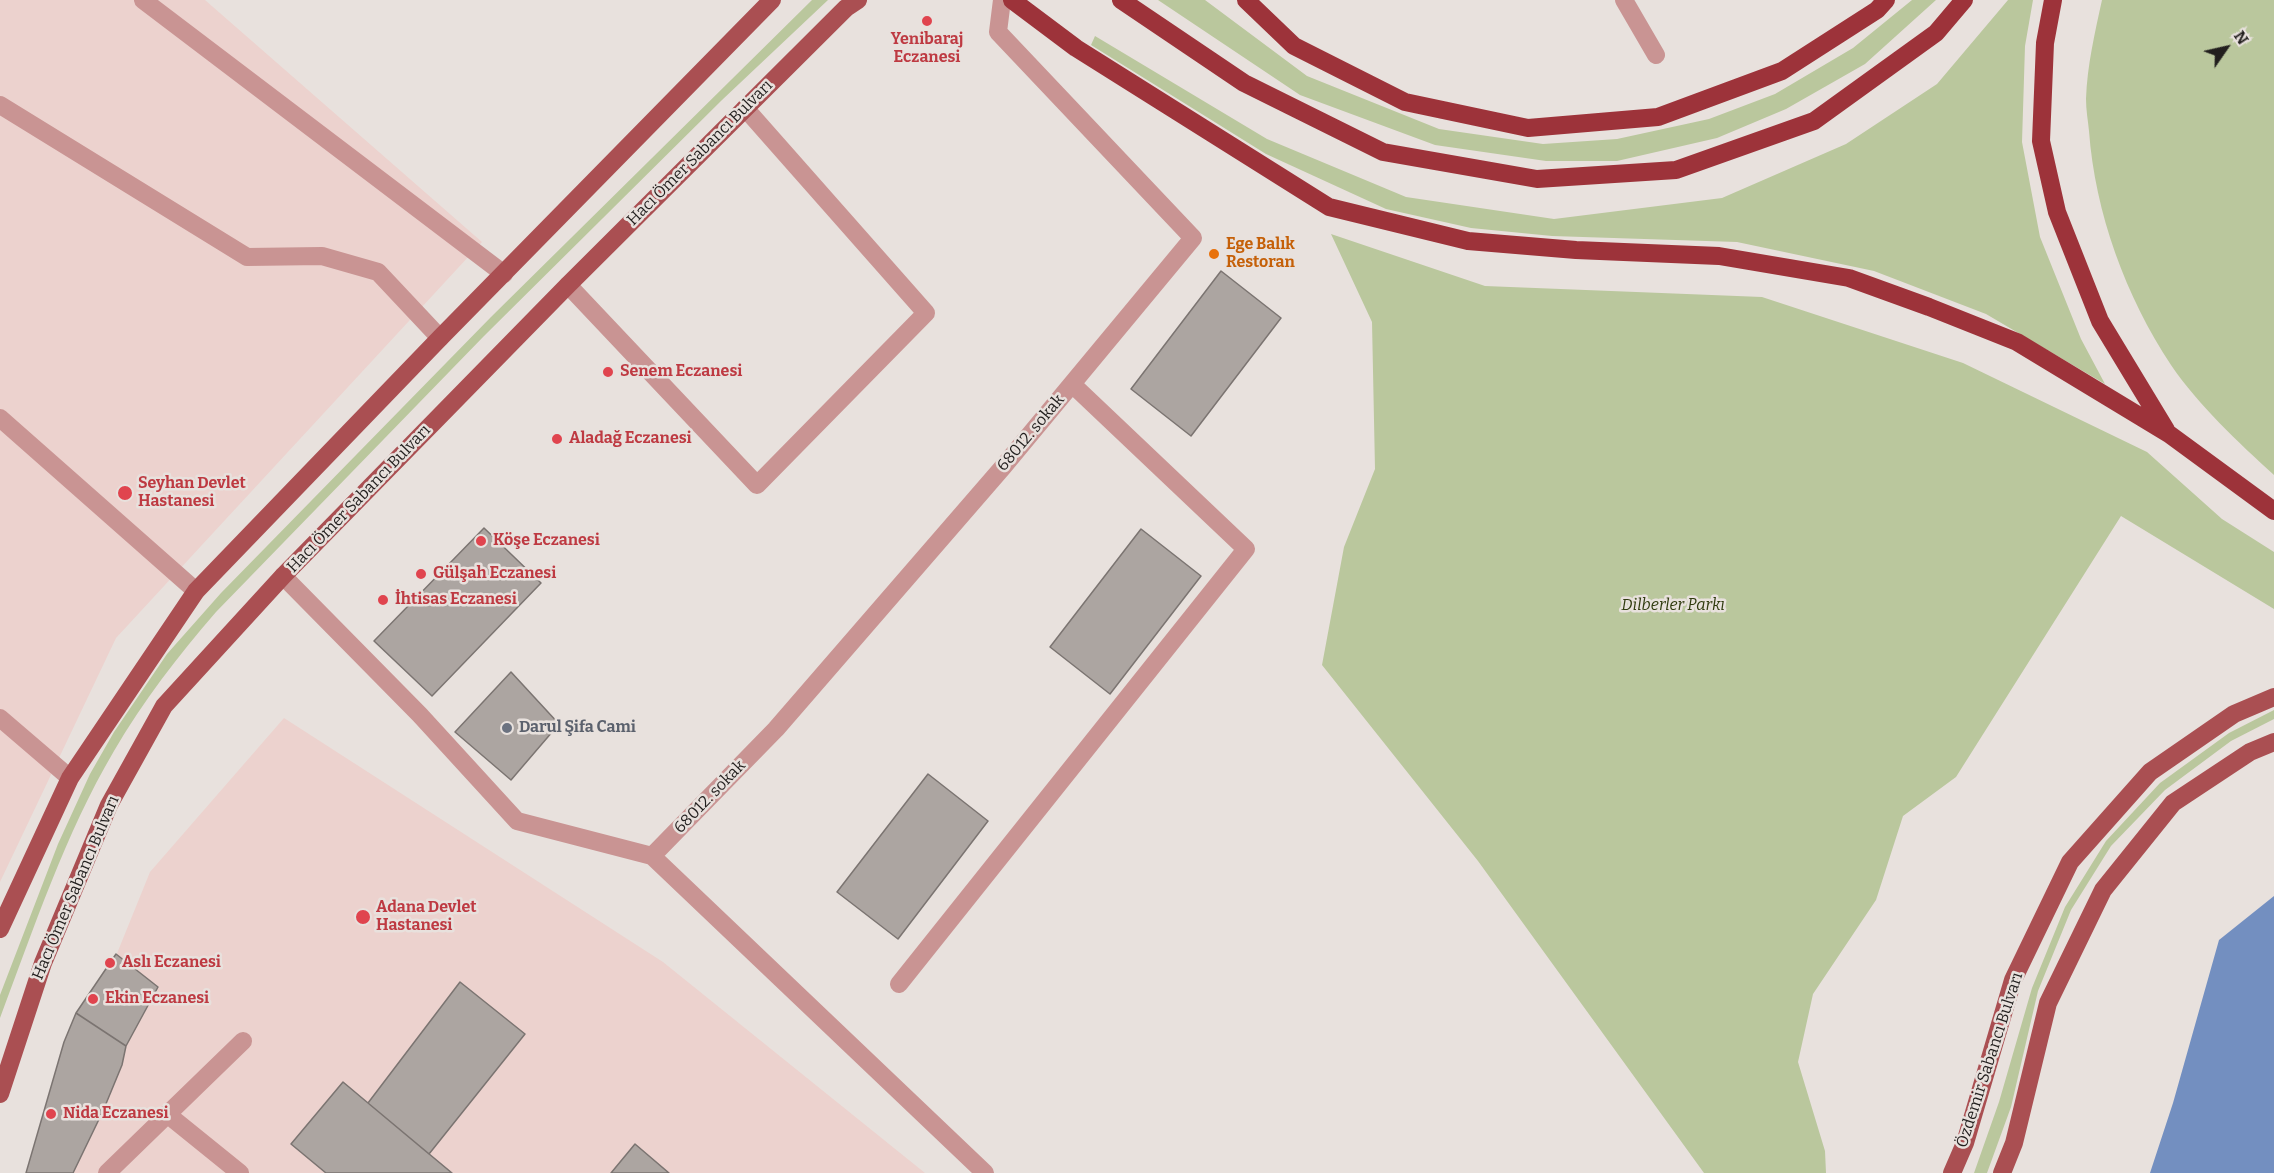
<!DOCTYPE html>
<html>
<head>
<meta charset="utf-8">
<style>
	body { margin:0 }
	#map { position:relative; width:2274px; height:1173px; overflow:hidden; background:#e8e1dd; font-family:Bitter,serif }
	canvas { display:block }
	.north { position:absolute; left:2196px; top:18px; width:60px; height:60px; -webkit-text-stroke:4px #e8e1dd; paint-order:stroke; rotate:56deg; font-size:16px; font-weight:700; line-height:24px; text-align:center; color:#221f1e }
	.north::after { content:''; display:block; margin:auto; width:21px; height:27px; background:#221f1e; clip-path:polygon(50% 0,100% 100%,50% 72%,0 100%) }
</style>
</head>
<body>
<div id="map">
<canvas width="2274" height="1173"></canvas>
<div class="north">N</div>
</div>
<script>
const ctx = document.querySelector('canvas').getContext('2d');
ctx.lineJoin = 'round';
function paint(path, color) { ctx.fillStyle = color; ctx.fill(path, 'evenodd'); }
function stroke(path, color, width, dash) { ctx.strokeStyle = color; ctx.lineWidth = width; ctx.lineCap = dash ? 'butt' : 'round'; ctx.setLineDash(dash || []); ctx.stroke(path); }
function label(font, color, halo, rows, align = 'center') {
  ctx.font = font + ' Bitter,serif'; ctx.lineWidth = 5; ctx.setLineDash([]); ctx.textBaseline = 'middle'; ctx.strokeStyle = halo; ctx.fillStyle = color; for (const [text, x, y, turn = 0] of rows) {
    ctx.save(); ctx.translate(x, y); ctx.rotate((+turn || 0) * Math.PI / 180); ctx.textAlign = isNaN(turn) ? turn : align; if (halo) ctx.strokeText(text, 0, 0); ctx.fillText(text, 0, 0); ctx.restore();
  }
}
paint(new Path2D(`
	M 0,0 L 205,0 L 482,242 L 116,638 L 0,882 Z
	M 284,718 L 663,962 L 925,1173 L 28,1173 L 150,872 Z`), '#ecd2ce');
paint(new Path2D(`
	M 812,0 L 828,0 L 722,100 L 484,336 L 216,612 C 178,656 143,701 114,751 C 65,834 34,928 0,1018 L 0,995 L 58,844 L 90,774 L 114,732 L 167,654 L 221,593 L 491,317 Z
	M 1158,0 L 1205,0 L 1307,76 L 1439,129 L 1543,144 L 1617,139 L 1709,119 L 1775,94 L 1853,48 L 1912,0 L 1936,0 L 1865,64 L 1786,109 L 1717,138 L 1617,161 L 1546,161 L 1435,145 L 1300,95 Z
	M 2008,0 L 2033,0 L 2025,46 L 2022,142 L 2040,237 L 2081,339 L 2105,384 L 1986,314 L 1874,271 L 1737,242 L 1552,236 L 1471,228 L 1386,209 L 1266,154 L 1091,45 L 1095,36 L 1267,139 L 1406,197 L 1554,219 L 1722,198 L 1846,144 L 1937,84 Z
	M 2102,0 L 2274,0 L 2274,475 C 2238,442 2199,406 2171,365 C 2126,297 2095,213 2089,131 C 2088,121 2086,110 2086,99 C 2087,66 2095,32 2102,0 Z
	M 1331,234 L 1485,286 L 1762,297 L 1963,363 L 2147,452 L 2222,519 L 2274,552 L 2274,609 L 2121,516 L 1956,777 L 1903,816 L 1876,900 L 1813,994 L 1798,1062 L 1825,1151 L 1826,1173 L 1704,1173 L 1478,861 L 1322,665 L 1344,547 L 1375,469 L 1372,322 Z
	M 2274,710 L 2274,719 L 2231,741 L 2165,790 L 2111,846 L 2071,910 L 2038,991 L 2011,1107 L 1987,1173 L 1974,1173 L 1999,1102 L 2032,988 L 2065,907 L 2106,841 L 2160,783 L 2229,733 Z`), '#bac79d');
paint(new Path2D(`
	M 2274,896 L 2274,1173 L 2150,1173 L 2173,1103 L 2219,940 Z`), '#738fc0');
const building = new Path2D(`
	M 1221,271 L 1281,318 L 1191,436 L 1131,389 Z
	M 484,528 L 541,583 L 432,696 L 374,641 Z
	M 1141,529 L 1201,576 L 1110,694 L 1050,647 Z
	M 511,672 L 559,724 L 511,780 L 455,732 Z
	M 928,774 L 988,821 L 898,939 L 837,892 Z
	M 116,954 L 158,987 L 126,1046 L 76,1013 Z
	M 460,982 L 525,1034 L 429,1154 L 368,1103 Z
	M 76,1013 L 126,1046 L 122,1065 L 103,1111 L 73,1173 L 26,1173 L 64,1042 Z
	M 343,1082 L 368,1103 L 452,1173 L 326,1173 L 291,1144 Z
	M 635,1144 L 669,1173 L 611,1173 Z`);
paint(building, '#aca5a1');
stroke(building, '#7b7471', 1.5);
stroke(new Path2D(`
	M 143,0 L 504,274
	M 1624,0 L 1656,55
	M 0,105 L 247,257 L 322,256 L 378,272 L 440,338
	M 568,285 L 757,485 L 926,313 L 745,108
	M 0,418 L 196,591
	M 283,576 L 420,715 L 517,821 L 652,856 L 985,1173
	M 0,718 L 70,778
	M 652,856 L 776,729 L 1003,467 L 1193,238 L 998,32 L 1002,0
	M 899,984 L 1246,549 L 1072,384
	M 167,1114 L 240,1173
	M 107,1173 L 243,1041`), '#c99493', 18);
stroke(new Path2D(`
	M 0,929 L 70,778 L 196,591 L 440,338 L 772,0
	M 0,1094 L 43,963 L 109,805 L 164,706 L 283,576 L 568,285 L 846,8 L 858,0
	M 1952,1173 L 1965,1143 L 2013,980 L 2070,862 L 2150,772 L 2234,714 L 2274,697
	M 2002,1173 L 2014,1143 L 2048,1003 L 2103,890 L 2173,803 L 2250,752 L 2274,742`), '#aa4f52', 18);
stroke(new Path2D(`
	M 1012,0 L 1076,48 L 1329,207 L 1468,241 L 1576,250 L 1719,256 L 1849,278 L 1929,307 L 2017,342 L 2169,434 L 2274,511
	M 1121,0 L 1244,83 L 1383,152 L 1537,179 L 1676,170 L 1814,121 L 1936,33 L 1964,0
	M 1246,0 L 1294,46 L 1405,102 L 1528,128 L 1658,117 L 1782,71 L 1877,10 L 1886,0
	M 2053,0 L 2045,43 L 2041,141 L 2057,212 L 2100,321 L 2166,430`), '#9d333a', 18);
for (const [x, y, r, color] of [
	[927,21,6,"#e0444e"],
	[1214,254,6,"#e8710a"],
	[608,372,6,"#e0444e"],
	[557,439,6,"#e0444e"],
	[125,493,8,"#e0444e"],
	[481,541,6,"#e0444e"],
	[421,574,6,"#e0444e"],
	[383,600,6,"#e0444e"],
	[507,728,6,"#6b7280"],
	[363,917,8,"#e0444e"],
	[110,963,6,"#e0444e"],
	[93,999,6,"#e0444e"],
	[51,1114,6,"#e0444e"]
]) { const dot = new Path2D(); dot.arc(x, y, r, 0, 2 * Math.PI); ctx.fillStyle = color; ctx.fill(dot); stroke(dot, '#e8e1dd', 2); }
label('bold 16px', '#be3a42', '#e8e1dd', [
	["Yenibaraj",927,40,"center"],
	["Eczanesi",927,58,"center"],
	["Senem Eczanesi",620,372],
	["Aladağ Eczanesi",569,439],
	["Seyhan Devlet",138,484],
	["Hastanesi",138,502],
	["Köşe Eczanesi",493,541],
	["Gülşah Eczanesi",433,574],
	["İhtisas Eczanesi",395,600],
	["Adana Devlet",376,908],
	["Hastanesi",376,926],
	["Aslı Eczanesi",122,963],
	["Ekin Eczanesi",105,999],
	["Nida Eczanesi",63,1114]
], 'left');
label('16px', '#221f1e', '#e8e1dd', [
	["Hacı Ömer Sabancı Bulvarı",700,153,-45],
	["68012. sokak",1031,433,-50],
	["Hacı Ömer Sabancı Bulvarı",359,499,-46],
	["68012. sokak",710,797,-46],
	["Hacı Ömer Sabancı Bulvarı",76,888,-67],
	["Özdemir Sabancı Bulvarı",1990,1060,-72]
]);
label('bold 16px', '#c56008', '#e8e1dd', [
	["Ege Balık",1226,245],
	["Restoran",1226,263]
], 'left');
label('italic 16px', '#303b0f', '#e8e1dd', [
	["Dilberler Parkı",1673,606]
]);
label('bold 16px', '#5b616d', '#e8e1dd', [
	["Darul Şifa Cami",519,728]
], 'left');
</script>
</body>
</html>
